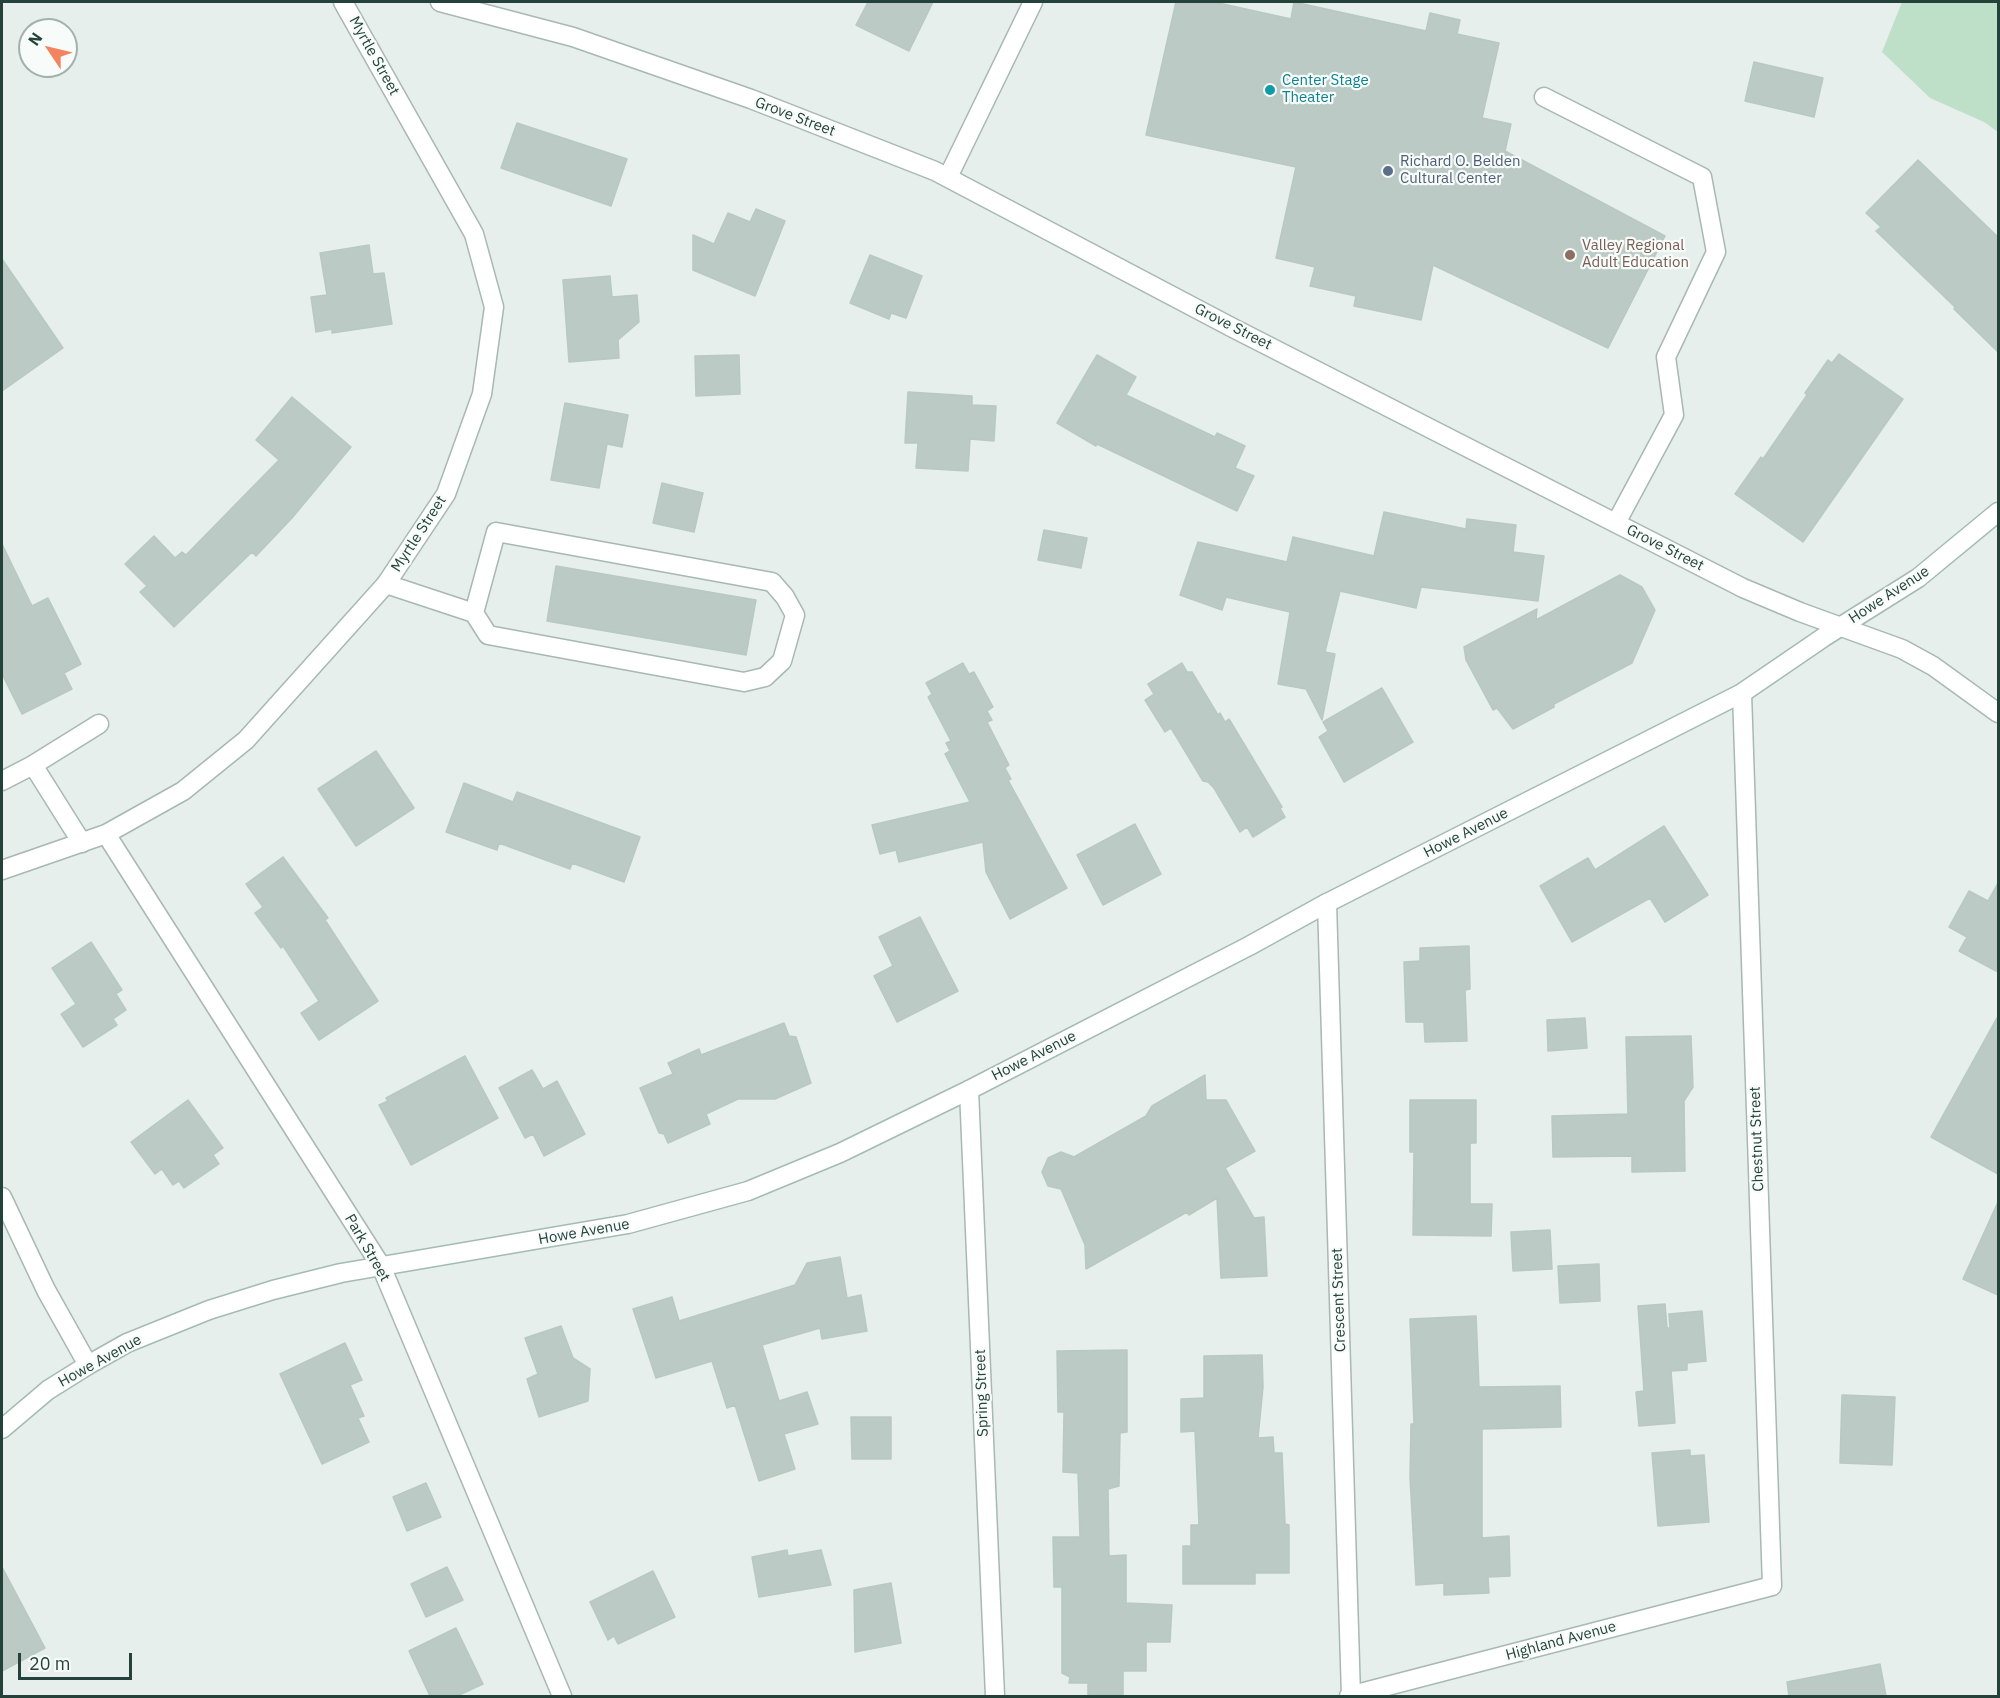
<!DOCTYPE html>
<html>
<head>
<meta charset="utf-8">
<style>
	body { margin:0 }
	#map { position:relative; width:2000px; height:1698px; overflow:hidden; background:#e6efeb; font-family:"IBM Plex Sans",sans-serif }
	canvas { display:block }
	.frame { position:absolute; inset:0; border:3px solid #24423a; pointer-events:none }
	.north { position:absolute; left:18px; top:18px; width:60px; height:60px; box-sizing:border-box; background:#f7fbf9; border:2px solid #a3b1ad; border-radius:50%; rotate:305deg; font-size:16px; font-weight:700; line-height:24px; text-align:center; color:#24423a }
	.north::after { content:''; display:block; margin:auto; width:21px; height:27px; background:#f4845f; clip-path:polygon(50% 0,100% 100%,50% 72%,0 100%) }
	.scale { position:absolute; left:18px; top:1653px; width:114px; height:27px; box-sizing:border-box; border:3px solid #24423a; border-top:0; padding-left:8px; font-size:18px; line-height:21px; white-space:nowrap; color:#24423a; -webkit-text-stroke:4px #f7fbf9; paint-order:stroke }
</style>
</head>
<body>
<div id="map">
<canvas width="2000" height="1698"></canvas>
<div class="frame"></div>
<div class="north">N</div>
<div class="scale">20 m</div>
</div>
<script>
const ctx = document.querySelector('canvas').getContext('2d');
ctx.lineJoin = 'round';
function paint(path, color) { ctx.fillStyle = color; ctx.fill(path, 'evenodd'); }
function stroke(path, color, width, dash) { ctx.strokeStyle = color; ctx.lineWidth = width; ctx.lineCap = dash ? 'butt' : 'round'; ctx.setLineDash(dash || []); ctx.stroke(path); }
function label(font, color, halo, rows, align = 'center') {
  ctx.font = font + ' "IBM Plex Sans",sans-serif'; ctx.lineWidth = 4.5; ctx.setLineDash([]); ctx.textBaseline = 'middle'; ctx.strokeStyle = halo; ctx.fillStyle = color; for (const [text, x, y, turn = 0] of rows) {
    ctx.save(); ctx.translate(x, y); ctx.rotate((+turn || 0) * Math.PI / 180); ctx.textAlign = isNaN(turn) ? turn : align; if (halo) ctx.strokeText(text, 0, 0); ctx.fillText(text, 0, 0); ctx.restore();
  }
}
paint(new Path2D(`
	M 1902,2 L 1998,2 L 1998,132 L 1984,122 L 1930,98 L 1882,52 Z`), '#bfe0c8');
const building = new Path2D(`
	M 868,2 L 933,2 L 909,51 L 856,25 Z
	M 1176,2 L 1214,2 L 1291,19 L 1294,2 L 1426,31 L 1430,13 L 1460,20 L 1457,34 L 1499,43 L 1482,118 L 1511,124 L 1505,151 L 1665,236 L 1608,348 L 1433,265 L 1421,320 L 1354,306 L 1356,296 L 1310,286 L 1315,267 L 1276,258 L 1296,167 L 1146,135 Z
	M 1754,62 L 1823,78 L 1814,117 L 1745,101 Z
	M 517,123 L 627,159 L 611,206 L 501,168 Z
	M 1918,160 L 1998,237 L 1998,352 L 1954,309 L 1955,307 L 1876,231 L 1881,227 L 1866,213 Z
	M 756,209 L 785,221 L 755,296 L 693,270 L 693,235 L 714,244 L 728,213 L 750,222 Z
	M 369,245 L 373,274 L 384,273 L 392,324 L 332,333 L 332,329 L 316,332 L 311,297 L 327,295 L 320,253 Z
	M 870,255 L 922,276 L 906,318 L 891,313 L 889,319 L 850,303 Z
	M 2,259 L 63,348 L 2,391 Z
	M 610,276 L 612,297 L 637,295 L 639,322 L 618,340 L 619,358 L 569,362 L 563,280 Z
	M 1839,354 L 1903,399 L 1803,542 L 1735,494 L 1761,457 L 1763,459 L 1807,395 L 1805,393 L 1828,360 L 1832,363 Z
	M 739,355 L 740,394 L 696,396 L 695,356 Z
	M 1097,355 L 1136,377 L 1126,395 L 1215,437 L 1217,433 L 1245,446 L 1235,468 L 1254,476 L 1237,511 L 1097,444 L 1096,446 L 1057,423 Z
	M 908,392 L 972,396 L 972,405 L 996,406 L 994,441 L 970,439 L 968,471 L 916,468 L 918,443 L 905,443 Z
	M 292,397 L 351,447 L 292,518 L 256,556 L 252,552 L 174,627 L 140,592 L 147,586 L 125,564 L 154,536 L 175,558 L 182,552 L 186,555 L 279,460 L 256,440 Z
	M 565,403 L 628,415 L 622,447 L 607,444 L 599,488 L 551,480 Z
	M 662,483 L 703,493 L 694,532 L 653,523 Z
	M 1384,512 L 1466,529 L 1467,519 L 1516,525 L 1513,552 L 1544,556 L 1538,601 L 1421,587 L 1416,608 L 1340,591 L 1325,652 L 1335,654 L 1322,720 L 1306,689 L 1278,684 L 1290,612 L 1226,597 L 1222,610 L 1180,595 L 1198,542 L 1287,562 L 1293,537 L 1374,556 Z
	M 1044,530 L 1087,538 L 1081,568 L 1038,560 Z
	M 2,544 L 32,606 L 48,598 L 81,664 L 64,673 L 72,689 L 22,714 L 2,674 Z
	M 556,566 L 756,600 L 746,655 L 547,621 Z
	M 1620,575 L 1642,587 L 1655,610 L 1632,663 L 1554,704 L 1554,707 L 1513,729 L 1497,708 L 1493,710 L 1466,660 L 1464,647 L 1537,609 L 1536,620 Z
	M 963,663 L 969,674 L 974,672 L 993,707 L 987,711 L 992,720 L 987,722 L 1009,765 L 1005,768 L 1011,779 L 1008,780 L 1067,888 L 1010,919 L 986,872 L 983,842 L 899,862 L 896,850 L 880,854 L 872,825 L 970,802 L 945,754 L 950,751 L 946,743 L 951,741 L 928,697 L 932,694 L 926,683 Z
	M 1182,663 L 1187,672 L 1192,672 L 1218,715 L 1220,713 L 1225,722 L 1229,719 L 1282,807 L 1280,808 L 1285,817 L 1253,837 L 1247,827 L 1240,832 L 1214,788 L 1208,782 L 1203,781 L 1171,728 L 1165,732 L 1145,700 L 1154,694 L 1148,684 Z
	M 1382,688 L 1413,742 L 1344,782 L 1319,737 L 1328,731 L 1323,722 Z
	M 376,751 L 414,808 L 356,846 L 318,789 Z
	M 464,783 L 513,802 L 517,792 L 640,837 L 624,882 L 572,863 L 570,869 L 499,843 L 497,850 L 446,832 Z
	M 1135,824 L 1161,874 L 1103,905 L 1077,855 Z
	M 1664,826 L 1708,895 L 1665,922 L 1650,898 L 1572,942 L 1540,886 L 1588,858 L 1595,870 Z
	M 283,857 L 328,918 L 325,920 L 378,1001 L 319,1040 L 301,1013 L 319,1001 L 283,946 L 281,948 L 255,913 L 263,907 L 246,884 Z
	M 1998,883 L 1998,972 L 1959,951 L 1967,937 L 1949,927 L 1969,891 L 1988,901 Z
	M 920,917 L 958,991 L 897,1022 L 874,976 L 893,966 L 879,937 Z
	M 91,942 L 122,990 L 116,994 L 126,1010 L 113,1019 L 117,1025 L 83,1047 L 61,1014 L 76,1004 L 52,968 Z
	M 1469,946 L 1470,989 L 1465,990 L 1467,1041 L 1425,1042 L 1424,1022 L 1406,1022 L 1404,962 L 1420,961 L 1420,948 Z
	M 1998,1016 L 1998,1174 L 1931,1137 Z
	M 1585,1018 L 1587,1048 L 1548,1051 L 1547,1020 Z
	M 784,1023 L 789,1036 L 796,1037 L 811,1083 L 775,1099 L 738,1099 L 706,1114 L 710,1124 L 668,1143 L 664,1134 L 659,1133 L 640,1088 L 673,1074 L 668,1063 L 699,1049 L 701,1055 Z
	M 1691,1036 L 1693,1087 L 1684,1101 L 1685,1171 L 1632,1172 L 1632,1156 L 1553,1157 L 1552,1116 L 1628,1114 L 1626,1037 Z
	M 465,1056 L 498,1118 L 411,1165 L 379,1105 L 388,1101 L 386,1098 Z
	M 532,1070 L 543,1089 L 557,1081 L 585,1134 L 544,1156 L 533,1134 L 525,1138 L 499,1088 Z
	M 1205,1075 L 1206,1100 L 1226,1100 L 1255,1151 L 1225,1168 L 1254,1218 L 1264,1217 L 1267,1276 L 1221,1278 L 1217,1198 L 1189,1215 L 1187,1212 L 1086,1269 L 1085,1245 L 1061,1189 L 1048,1186 L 1042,1172 L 1048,1158 L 1061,1152 L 1074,1157 L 1146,1116 L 1152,1106 Z
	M 188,1100 L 223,1148 L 213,1155 L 219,1164 L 184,1188 L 179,1181 L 173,1185 L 162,1169 L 155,1174 L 131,1142 Z
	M 1410,1100 L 1476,1100 L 1476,1143 L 1470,1143 L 1470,1204 L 1492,1204 L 1491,1236 L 1413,1235 L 1414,1152 L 1410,1152 Z
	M 1998,1202 L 1998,1295 L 1963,1279 Z
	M 1550,1230 L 1552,1269 L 1513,1271 L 1511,1232 Z
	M 840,1257 L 847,1298 L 861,1295 L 867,1331 L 822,1339 L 820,1328 L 762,1345 L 779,1401 L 807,1392 L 818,1424 L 784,1434 L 795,1469 L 759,1481 L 735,1405 L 727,1408 L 712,1361 L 656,1378 L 633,1309 L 672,1297 L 679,1321 L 795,1285 L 807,1263 Z
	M 1599,1264 L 1600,1301 L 1560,1303 L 1558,1266 Z
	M 1665,1304 L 1667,1328 L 1670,1328 L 1669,1314 L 1702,1311 L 1706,1361 L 1687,1363 L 1687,1370 L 1671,1371 L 1675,1423 L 1639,1426 L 1636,1392 L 1644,1391 L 1638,1306 Z
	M 1476,1316 L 1479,1387 L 1560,1386 L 1561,1427 L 1482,1429 L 1482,1538 L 1509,1536 L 1510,1576 L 1488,1577 L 1489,1593 L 1444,1595 L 1444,1583 L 1416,1585 L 1410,1477 L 1411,1424 L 1414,1424 L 1410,1319 Z
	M 561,1326 L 573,1358 L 590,1369 L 588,1401 L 539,1417 L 527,1379 L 538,1374 L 525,1338 Z
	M 345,1343 L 362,1380 L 350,1385 L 364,1416 L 358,1418 L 369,1442 L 322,1464 L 280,1374 Z
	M 1127,1350 L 1127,1432 L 1120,1433 L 1119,1486 L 1108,1489 L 1109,1556 L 1126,1555 L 1126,1603 L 1172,1605 L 1170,1642 L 1146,1642 L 1146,1671 L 1123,1671 L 1123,1695 L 1088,1695 L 1088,1683 L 1069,1683 L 1070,1677 L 1062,1673 L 1062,1587 L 1054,1587 L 1053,1537 L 1080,1537 L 1078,1473 L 1063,1472 L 1064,1412 L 1058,1412 L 1057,1351 Z
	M 1262,1355 L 1263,1387 L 1258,1438 L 1273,1437 L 1274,1453 L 1282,1453 L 1285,1524 L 1289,1525 L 1289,1573 L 1255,1573 L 1255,1584 L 1183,1584 L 1183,1546 L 1191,1546 L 1191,1525 L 1199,1525 L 1195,1431 L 1181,1432 L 1181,1399 L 1204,1398 L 1204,1356 Z
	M 1842,1395 L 1895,1397 L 1892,1465 L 1840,1463 Z
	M 851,1417 L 891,1417 L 891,1459 L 852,1459 Z
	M 1690,1450 L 1690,1456 L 1704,1455 L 1709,1522 L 1658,1526 L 1652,1453 Z
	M 426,1483 L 441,1517 L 407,1531 L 393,1497 Z
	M 787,1550 L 788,1556 L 821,1550 L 831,1585 L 759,1597 L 752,1557 Z
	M 2,1567 L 45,1648 L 2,1671 Z
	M 447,1567 L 463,1600 L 426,1617 L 411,1584 Z
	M 653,1571 L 675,1617 L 618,1644 L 614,1636 L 608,1640 L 590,1602 Z
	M 891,1583 L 901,1643 L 855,1652 L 854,1590 Z
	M 456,1628 L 483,1684 L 457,1696 L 430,1696 L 409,1651 Z
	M 1880,1664 L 1886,1696 L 1789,1696 L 1787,1682 Z`);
paint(building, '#bbcac4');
stroke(building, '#b8c9c2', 1.5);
const lane = new Path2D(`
	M 1544,97 L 1702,177 L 1716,252 L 1666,357 L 1674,415 L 1616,523
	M 948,177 L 1033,2
	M 386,584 L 474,613 L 496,532 L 772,582 L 785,597 L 795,615 L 782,661 L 765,677 L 744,682 L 488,635 L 474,613
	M 2,781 L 33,765
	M 82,843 L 33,765 L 99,724
	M 2,1197 L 46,1290 L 88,1365`);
const street = new Path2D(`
	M 440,2 L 573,37 L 751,99 L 935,171 L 1233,328 L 1743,588 L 1800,612 L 1902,649 L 1933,666 L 1998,713
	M 106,834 L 381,1266 L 562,1696
	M 2,870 L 106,834 L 183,791 L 246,740 L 386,584 L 446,494 L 482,394 L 494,307 L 474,234 L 343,2
	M 1327,903 L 1351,1696
	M 969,1090 L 995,1696
	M 1349,1696 L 1772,1586 L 1742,693`);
const secondary = new Path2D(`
	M 2,1429 L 48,1390 L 88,1365 L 127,1343 L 209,1310 L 273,1290 L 341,1273 L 628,1224 L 748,1191 L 840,1153 L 969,1090 L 1249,946 L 1327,903 L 1742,693 L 1824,637 L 1918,578 L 1998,512`);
stroke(lane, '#a8b8b2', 21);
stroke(street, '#a8b8b2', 21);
stroke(secondary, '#a4bbb3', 21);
stroke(lane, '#fff', 18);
stroke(street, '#fff', 18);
stroke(secondary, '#fff', 18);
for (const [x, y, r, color] of [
	[1270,90,6,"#0f9aa8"],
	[1388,171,6,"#5c6f8a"],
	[1570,255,6,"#8d6e63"]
]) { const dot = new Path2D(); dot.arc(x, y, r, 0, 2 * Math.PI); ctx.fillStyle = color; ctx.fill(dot); stroke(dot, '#f7fbf9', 2); }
label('15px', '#24423a', '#f7fbf9', [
	["Myrtle Street",374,56,61],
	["Grove Street",795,117,21],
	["Grove Street",1233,327,27],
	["Myrtle Street",419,534,-57],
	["Grove Street",1665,548,27],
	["Howe Avenue",1889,595,-33],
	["Howe Avenue",1466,833,-27],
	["Howe Avenue",1034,1056,-27],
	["Chestnut Street",1757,1139,-92],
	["Howe Avenue",584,1232,-10],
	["Park Street",367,1248,60],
	["Crescent Street",1339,1300,-92],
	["Howe Avenue",100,1361,-29],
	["Spring Street",982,1393,-92],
	["Highland Avenue",1561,1641,-15]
]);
label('15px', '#0d838f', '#f7fbf9', [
	["Center Stage",1282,81],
	["Theater",1282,98]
], 'left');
label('15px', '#4e5e75', '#f7fbf9', [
	["Richard O. Belden",1400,162],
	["Cultural Center",1400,179]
], 'left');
label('15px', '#785e54', '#f7fbf9', [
	["Valley Regional",1582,246],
	["Adult Education",1582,263]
], 'left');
</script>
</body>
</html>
